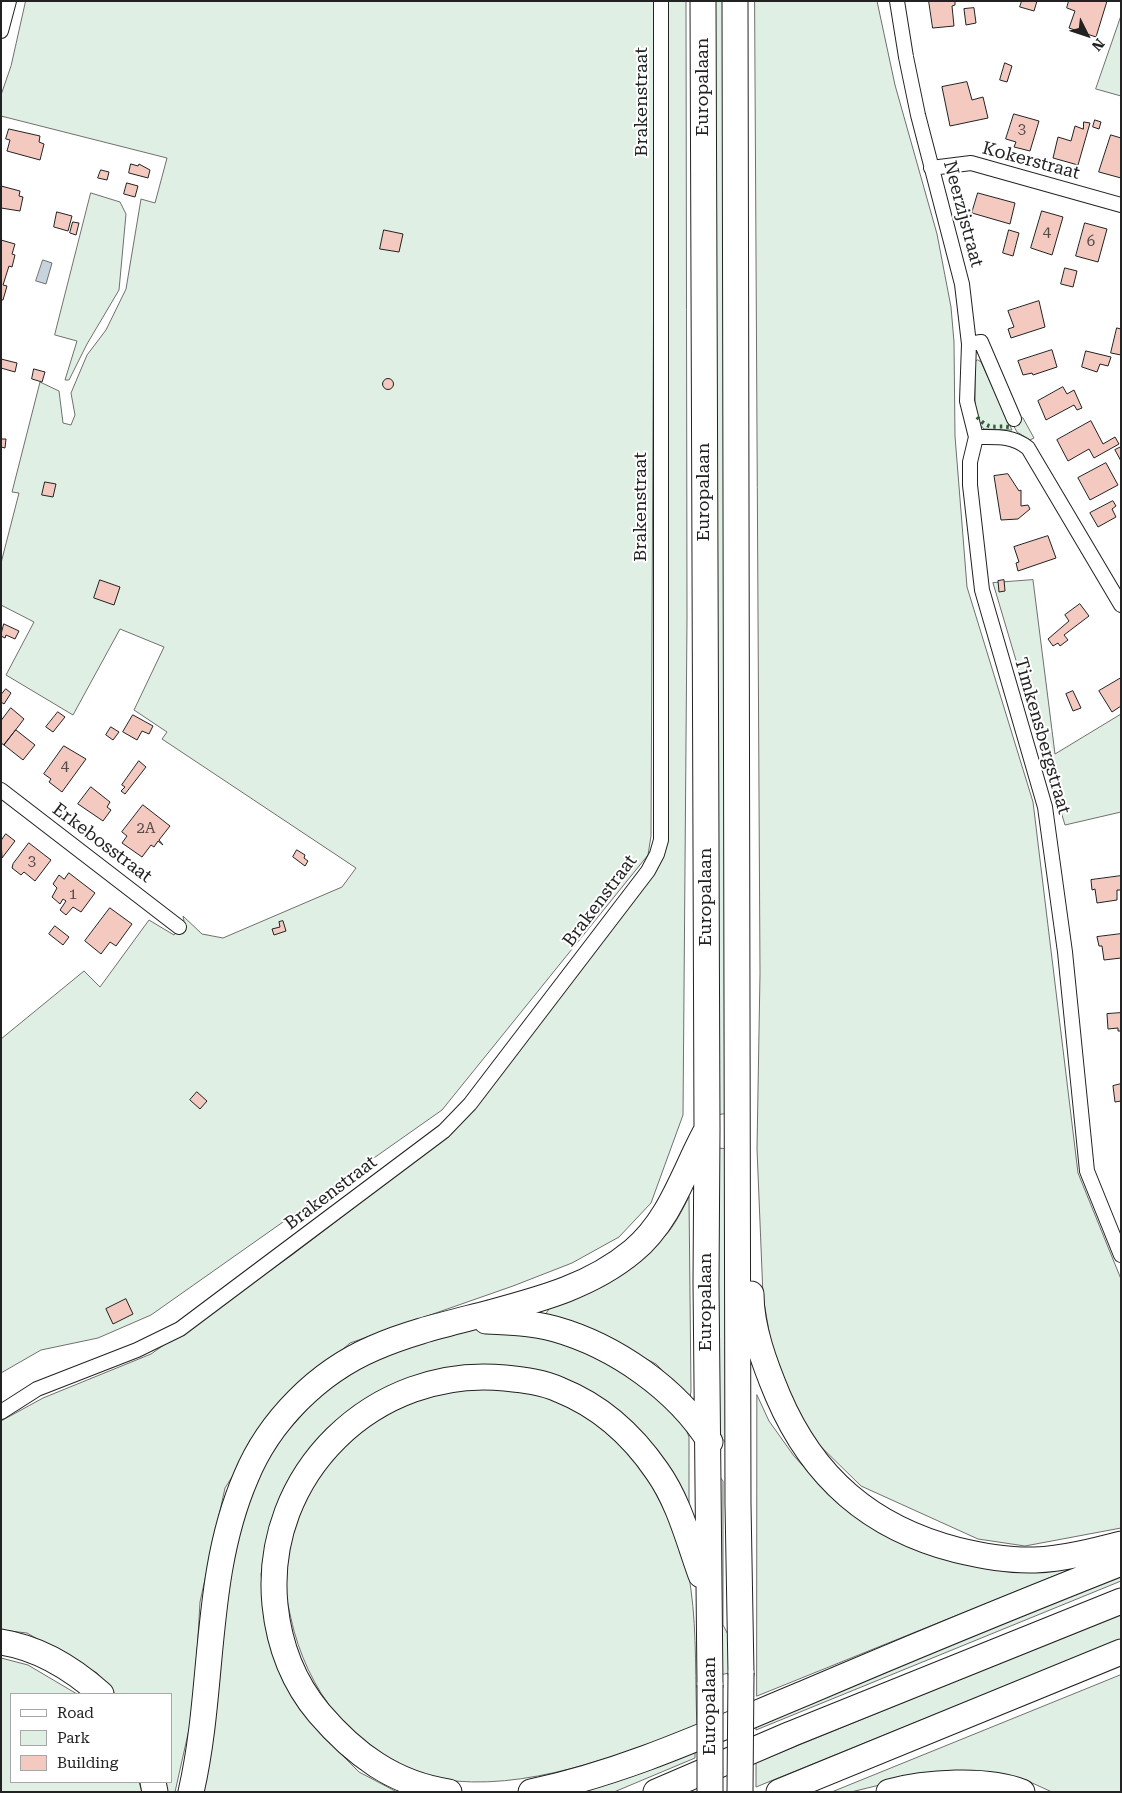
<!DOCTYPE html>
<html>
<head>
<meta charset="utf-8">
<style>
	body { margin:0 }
	#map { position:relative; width:1122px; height:1793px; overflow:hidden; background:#fff; font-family:"Roboto Serif",serif }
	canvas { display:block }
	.frame { position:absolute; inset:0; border:2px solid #222; pointer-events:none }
	.legend { position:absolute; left:10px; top:1693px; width:162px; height:90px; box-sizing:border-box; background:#fff; border:1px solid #a7a7a7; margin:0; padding:6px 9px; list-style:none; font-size:15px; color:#222 }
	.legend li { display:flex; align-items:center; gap:10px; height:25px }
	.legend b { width:25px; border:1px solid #a7a7a7 }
	.north { position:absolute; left:1062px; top:10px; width:50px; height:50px; -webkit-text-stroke:4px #fff; paint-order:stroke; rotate:131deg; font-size:14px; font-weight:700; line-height:20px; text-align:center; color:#222 }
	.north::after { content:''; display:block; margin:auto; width:18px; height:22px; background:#222; clip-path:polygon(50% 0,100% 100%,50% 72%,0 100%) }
</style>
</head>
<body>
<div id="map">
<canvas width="1122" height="1793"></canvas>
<div class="frame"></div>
<ul class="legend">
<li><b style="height:6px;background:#fff"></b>Road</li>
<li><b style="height:14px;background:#e0efe3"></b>Park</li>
<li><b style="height:14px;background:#f3c9c0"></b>Building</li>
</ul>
<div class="north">N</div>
</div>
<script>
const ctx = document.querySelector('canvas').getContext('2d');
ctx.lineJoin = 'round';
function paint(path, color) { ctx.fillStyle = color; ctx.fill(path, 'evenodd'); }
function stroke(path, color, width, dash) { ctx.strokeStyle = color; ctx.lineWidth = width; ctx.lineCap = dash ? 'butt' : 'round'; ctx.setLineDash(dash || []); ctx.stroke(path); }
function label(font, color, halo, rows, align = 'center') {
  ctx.font = font + ' "Roboto Serif",serif'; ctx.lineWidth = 4; ctx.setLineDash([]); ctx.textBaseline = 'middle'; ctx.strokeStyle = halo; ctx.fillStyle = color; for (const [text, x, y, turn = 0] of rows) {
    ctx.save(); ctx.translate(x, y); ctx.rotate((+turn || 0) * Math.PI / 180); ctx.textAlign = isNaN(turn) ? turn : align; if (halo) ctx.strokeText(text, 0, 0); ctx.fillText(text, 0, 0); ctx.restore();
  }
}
const green = new Path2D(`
	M 26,1 L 655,1 L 651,836 L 648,855 L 442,1110 L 151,1315 L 98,1338 L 41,1350 L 1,1373 L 1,1039 L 84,971 L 100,987 L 149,920 L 174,935 L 184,921 L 183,916 L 202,934 L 223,938 L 342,887 L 356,868 L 162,739 L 167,732 L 134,710 L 164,647 L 120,629 L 73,715 L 6,675 L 34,622 L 1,605 L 1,563 L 19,493 L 12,492 L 40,382 L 59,391 L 63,423 L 71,425 L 75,415 L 71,393 L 87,355 L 106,330 L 126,289 L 141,199 L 155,203 L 167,158 L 1,116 L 1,95 L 11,66 Z
	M 666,1 L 686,1 L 687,618 L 683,1115 L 651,1203 L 619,1237 L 572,1263 L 513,1286 L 350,1343 L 277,1406 L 225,1488 L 200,1602 L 194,1707 L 175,1792 L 162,1792 L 159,1782 L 171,1782 L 171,1694 L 115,1694 L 97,1673 L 27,1633 L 1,1630 L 1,1421 L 43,1398 L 151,1354 L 292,1255 L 453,1132 L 659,865 L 663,854 Z
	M 714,1 L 727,1 L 729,1113 L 716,1115 Z
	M 755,1 L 877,1 L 895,85 L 937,234 L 951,307 L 954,342 L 955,436 L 967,587 L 1033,802 L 1078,1173 L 1121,1279 L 1121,1528 L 1025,1546 L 978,1539 L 861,1486 L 808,1434 L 773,1355 L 763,1296 L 757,1149 L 760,974 Z
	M 1121,16 L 1121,96 L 1096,89 Z
	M 91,193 L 120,202 L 126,214 L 119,290 L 87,344 L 69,380 L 65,380 L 77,341 L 55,335 Z
	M 978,360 L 981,362 L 1012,430 L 984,429 L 975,419 L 975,362 Z
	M 1023,418 L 1034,438 L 1030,440 L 1017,432 L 1012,423 Z
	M 1033,580 L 1055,754 L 1121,714 L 1121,812 L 1065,825 L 993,583 Z
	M 718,1148 L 729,1149 L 729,1446 L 718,1434 Z
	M 689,1197 L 691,1391 L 690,1398 L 656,1364 L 621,1346 L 545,1315 L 551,1306 C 589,1286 635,1269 665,1236 C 675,1225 682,1210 689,1197 Z
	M 480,1328 L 562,1338 L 645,1385 L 683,1421 L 689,1437 L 689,1510 L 662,1460 L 517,1367 L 465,1367 L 397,1385 L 271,1531 L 261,1574 L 266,1616 L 323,1736 L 359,1772 L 397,1792 L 201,1792 L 239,1519 L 271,1450 L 316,1399 L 344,1374 L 406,1344 Z
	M 474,1389 C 495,1390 518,1389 538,1395 C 624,1417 680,1506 691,1590 C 697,1633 695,1683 697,1727 C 617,1755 525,1793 439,1779 C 364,1761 314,1703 294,1631 C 290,1614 284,1592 285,1573 C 290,1499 343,1428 412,1401 C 431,1393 454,1392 474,1389 Z
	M 757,1395 L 769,1421 L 794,1456 L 835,1501 L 877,1531 L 923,1552 L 1079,1566 L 757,1696 Z
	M 717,1473 L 723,1481 L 723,1625 L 734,1646 L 732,1672 L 717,1676 Z
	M 1121,1571 L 1121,1581 L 756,1730 L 756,1719 Z
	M 1121,1614 L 1121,1639 L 756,1787 L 756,1763 Z
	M 1,1658 L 28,1665 L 77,1694 L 11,1694 L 11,1782 L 139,1782 L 142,1792 L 1,1792 Z
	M 1121,1675 L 1121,1792 L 1052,1792 L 1030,1782 L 956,1771 L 925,1774 L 851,1792 L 832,1792 Z
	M 695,1747 L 695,1758 L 614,1792 L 578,1792 Z`);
paint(green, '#e0efe3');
stroke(green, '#6f6f6f', 1);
const water = new Path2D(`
	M 43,260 L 52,263 L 46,284 L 36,281 Z`);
paint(water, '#c7d3dd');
stroke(water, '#6f6f6f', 1);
const building = new Path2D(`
	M 929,1 L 955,1 L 955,5 L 952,6 L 954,26 L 933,28 Z
	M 1022,1 L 1037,1 L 1034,11 L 1020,7 Z
	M 1069,1 L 1107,1 L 1096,37 L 1069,28 L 1075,11 L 1067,8 Z
	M 974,8 L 976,23 L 966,25 L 964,9 Z
	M 1005,63 L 1012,66 L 1007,82 L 1000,80 Z
	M 967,82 L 972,100 L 983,97 L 988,118 L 950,126 L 942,87 Z
	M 1014,114 L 1039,121 L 1030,151 L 1014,147 L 1016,142 L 1006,139 Z
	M 1095,120 L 1101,122 L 1099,129 L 1093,127 Z
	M 1084,122 L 1090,123 L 1078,165 L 1053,158 L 1058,137 L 1071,141 L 1075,126 L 1083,129 Z
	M 9,129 L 40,136 L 39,142 L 44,144 L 40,160 L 7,151 L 10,140 L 6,139 Z
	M 1111,135 L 1121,138 L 1121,178 L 1099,172 Z
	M 131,164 L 138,166 L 139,164 L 150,170 L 148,178 L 129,173 Z
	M 101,170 L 109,172 L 107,180 L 98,178 Z
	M 127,183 L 138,186 L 135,197 L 124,194 Z
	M 1,186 L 20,191 L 19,196 L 23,197 L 20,211 L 1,208 Z
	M 978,193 L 1015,203 L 1010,224 L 972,213 Z
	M 1042,211 L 1063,217 L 1052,255 L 1031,248 Z
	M 57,212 L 72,216 L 68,231 L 54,227 Z
	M 73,222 L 79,223 L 76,235 L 70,233 Z
	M 1085,223 L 1107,229 L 1098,262 L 1076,256 Z
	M 384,230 L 403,234 L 399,252 L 380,249 Z
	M 1009,230 L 1019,233 L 1013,256 L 1003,253 Z
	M 1,240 L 15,244 L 12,254 L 15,255 L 12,267 L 9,266 L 3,285 L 7,286 L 3,300 L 1,300 Z
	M 1065,268 L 1077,271 L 1073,287 L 1061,284 Z
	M 1039,301 L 1045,327 L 1011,338 L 1008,329 L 1014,327 L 1008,311 Z
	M 1117,328 L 1121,329 L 1121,355 L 1111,353 Z
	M 1052,350 L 1057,367 L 1033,375 L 1032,373 L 1023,375 L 1018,361 Z
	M 1086,351 L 1111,357 L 1108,366 L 1100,364 L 1097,372 L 1082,367 Z
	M 1,359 L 17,363 L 15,372 L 1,368 Z
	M 34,369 L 45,372 L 42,382 L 32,379 Z
	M382.5 384a5.5 5.5 0 1 1 11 0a5.5 5.5 0 1 1-11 0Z
	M 1063,387 L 1067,394 L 1074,390 L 1082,408 L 1077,410 L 1074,405 L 1046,420 L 1038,401 Z
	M 1091,421 L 1103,444 L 1115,437 L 1119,444 L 1094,458 L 1089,449 L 1068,461 L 1057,440 Z
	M 1,439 L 6,439 L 5,448 L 1,447 Z
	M 1121,447 L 1121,461 L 1115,450 Z
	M 1106,463 L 1118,485 L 1090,500 L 1078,478 Z
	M 1008,474 L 1019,491 L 1021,490 L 1021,506 L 1028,505 L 1030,509 L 1018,519 L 1001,520 L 994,476 Z
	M 45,482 L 56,484 L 53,497 L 42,495 Z
	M 1113,501 L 1116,506 L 1112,509 L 1116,517 L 1098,527 L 1090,513 Z
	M 1048,536 L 1056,558 L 1018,571 L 1016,563 L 1019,562 L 1014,547 Z
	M 100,580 L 120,587 L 114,605 L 94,598 Z
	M 1004,580 L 1005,591 L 999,592 L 998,581 Z
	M 1080,604 L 1089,616 L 1064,635 L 1068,640 L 1060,646 L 1058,643 L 1053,646 L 1048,639 L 1069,621 L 1065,615 Z
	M 4,624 L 19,631 L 15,639 L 6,635 L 5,638 L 1,636 Z
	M 1121,678 L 1121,706 L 1112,712 L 1099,691 Z
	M 6,689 L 11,693 L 4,704 L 1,702 L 1,695 Z
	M 1073,691 L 1081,708 L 1073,711 L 1066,694 Z
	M 11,708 L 24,719 L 4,745 L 1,743 L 1,721 Z
	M 58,712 L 65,717 L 53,732 L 46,727 Z
	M 133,715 L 153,726 L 149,734 L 142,731 L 137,740 L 123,732 Z
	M 111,727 L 119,732 L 113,740 L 106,735 Z
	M 16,730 L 35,745 L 23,760 L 4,745 Z
	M 64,746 L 86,759 L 62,792 L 49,782 L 51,779 L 44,774 Z
	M 139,761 L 146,767 L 125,794 L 121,791 L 125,787 L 122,785 Z
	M 91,787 L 110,802 L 107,807 L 111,810 L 103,821 L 78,804 Z
	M 143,805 L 170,826 L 159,840 L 163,845 L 158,841 L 154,847 L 151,845 L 142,857 L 122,843 L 127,836 L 122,832 Z
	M 6,834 L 15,841 L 2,858 L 1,841 Z
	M 29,843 L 51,860 L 35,881 L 24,872 L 21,875 L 12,868 L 13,864 Z
	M 297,850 L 305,855 L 304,858 L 308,861 L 305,866 L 293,857 Z
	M 69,873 L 95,893 L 81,912 L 73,907 L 66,915 L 60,910 L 66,901 L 63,899 L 60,904 L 52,897 L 57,888 L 53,884 L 59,875 L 64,879 Z
	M 1121,876 L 1121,890 L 1117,890 L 1117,900 L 1097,903 L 1095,889 L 1092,890 L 1091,880 Z
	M 110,908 L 132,924 L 116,946 L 110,942 L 101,954 L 85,941 Z
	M 283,921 L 286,931 L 274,935 L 272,929 L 280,927 L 279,922 Z
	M 55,926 L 69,937 L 63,945 L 49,934 Z
	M 1121,934 L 1121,958 L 1104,960 L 1102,946 L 1099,946 L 1097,937 Z
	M 1121,1013 L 1121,1031 L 1118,1031 L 1118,1028 L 1108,1029 L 1107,1014 Z
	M 1121,1084 L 1121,1101 L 1115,1102 L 1113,1086 Z
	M 197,1092 L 207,1101 L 200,1109 L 190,1100 Z
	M 126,1299 L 133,1314 L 113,1324 L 106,1309 Z`);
paint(building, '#f3c9c0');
stroke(building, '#222', 1);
const street = new Path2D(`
	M 897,1 L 906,57 L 918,115 L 962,284 L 969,344 L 967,401 L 976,437 L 970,462 L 970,485 L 982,590 L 1045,807 L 1065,952 L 1087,1171 L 1121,1255
	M 1,31 L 9,1
	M 931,168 L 971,163 L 1121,205
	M 969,344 L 981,342 L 1014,419
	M 976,437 C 996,437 1012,435 1028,448 L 1121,605
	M 1,790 L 179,927
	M 1,1412 L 37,1389 L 137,1350 L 180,1329 L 444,1131 L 470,1104 L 648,871 L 657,854 L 661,840 L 661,1`);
const highway = new Path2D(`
	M 703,1 L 707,1129 L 706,1283 L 710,1685
	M 735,1 L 738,1504 L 741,1673
	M 751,1294 C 751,1328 765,1365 778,1396 C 813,1478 871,1528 957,1550 C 982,1556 1009,1561 1035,1560 C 1063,1559 1094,1551 1121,1544
	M 486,1321 C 509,1322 533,1323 555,1329 C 615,1346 677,1389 710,1442
	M 1,1642 C 40,1648 73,1669 101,1694
	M 153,1782 L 155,1792
	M 191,1792 C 215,1688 203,1576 246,1477 C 269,1421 318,1372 374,1348 C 410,1332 451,1323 489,1313 C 541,1299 591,1286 633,1251 C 670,1220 683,1174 705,1133
	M 449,1792 C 394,1784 354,1754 319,1713 C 293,1682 279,1644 275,1605 C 262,1474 375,1365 505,1378 C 524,1380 543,1382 560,1390 C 600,1406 633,1436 657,1471 C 679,1502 688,1539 701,1575
	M 531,1792 C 629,1771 713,1731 805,1693 C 910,1648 1015,1605 1121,1563
	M 656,1792 L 791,1734 L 1121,1601
	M 779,1792 L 1121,1652
	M 889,1792 C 925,1782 987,1778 1022,1792`);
stroke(street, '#222', 16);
stroke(highway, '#222', 27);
stroke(street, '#fff', 14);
stroke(highway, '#fff', 25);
const highwayBridge = new Path2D(`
	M 710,1792 L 710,1685
	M 740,1792 L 741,1673`);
stroke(highwayBridge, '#222', 27, []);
stroke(highwayBridge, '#fff', 25);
stroke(new Path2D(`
	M 977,417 C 990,431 993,425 1009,427`), '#2f5e38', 4, [2.5, 4]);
label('15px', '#564c4a', null, [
	["3",1022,130],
	["4",1047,233],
	["6",1091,242],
	["4",65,767],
	["2A",146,829],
	["3",32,862],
	["1",73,895]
]);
label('18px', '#222', '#fff', [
	["Europalaan",703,87,-90],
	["Brakenstraat",642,102,-90],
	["Kokerstraat",1031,161,15],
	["Neerzijstraat",963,214,75],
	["Europalaan",704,492,-90],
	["Brakenstraat",641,507,-90],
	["Timkensbergstraat",1042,736,74],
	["Erkebosstraat",102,843,37],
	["Europalaan",706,897,-90],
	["Brakenstraat",600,901,-53],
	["Brakenstraat",331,1193,-37],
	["Europalaan",706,1302,-90],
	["Europalaan",710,1706,-90]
]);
</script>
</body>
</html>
